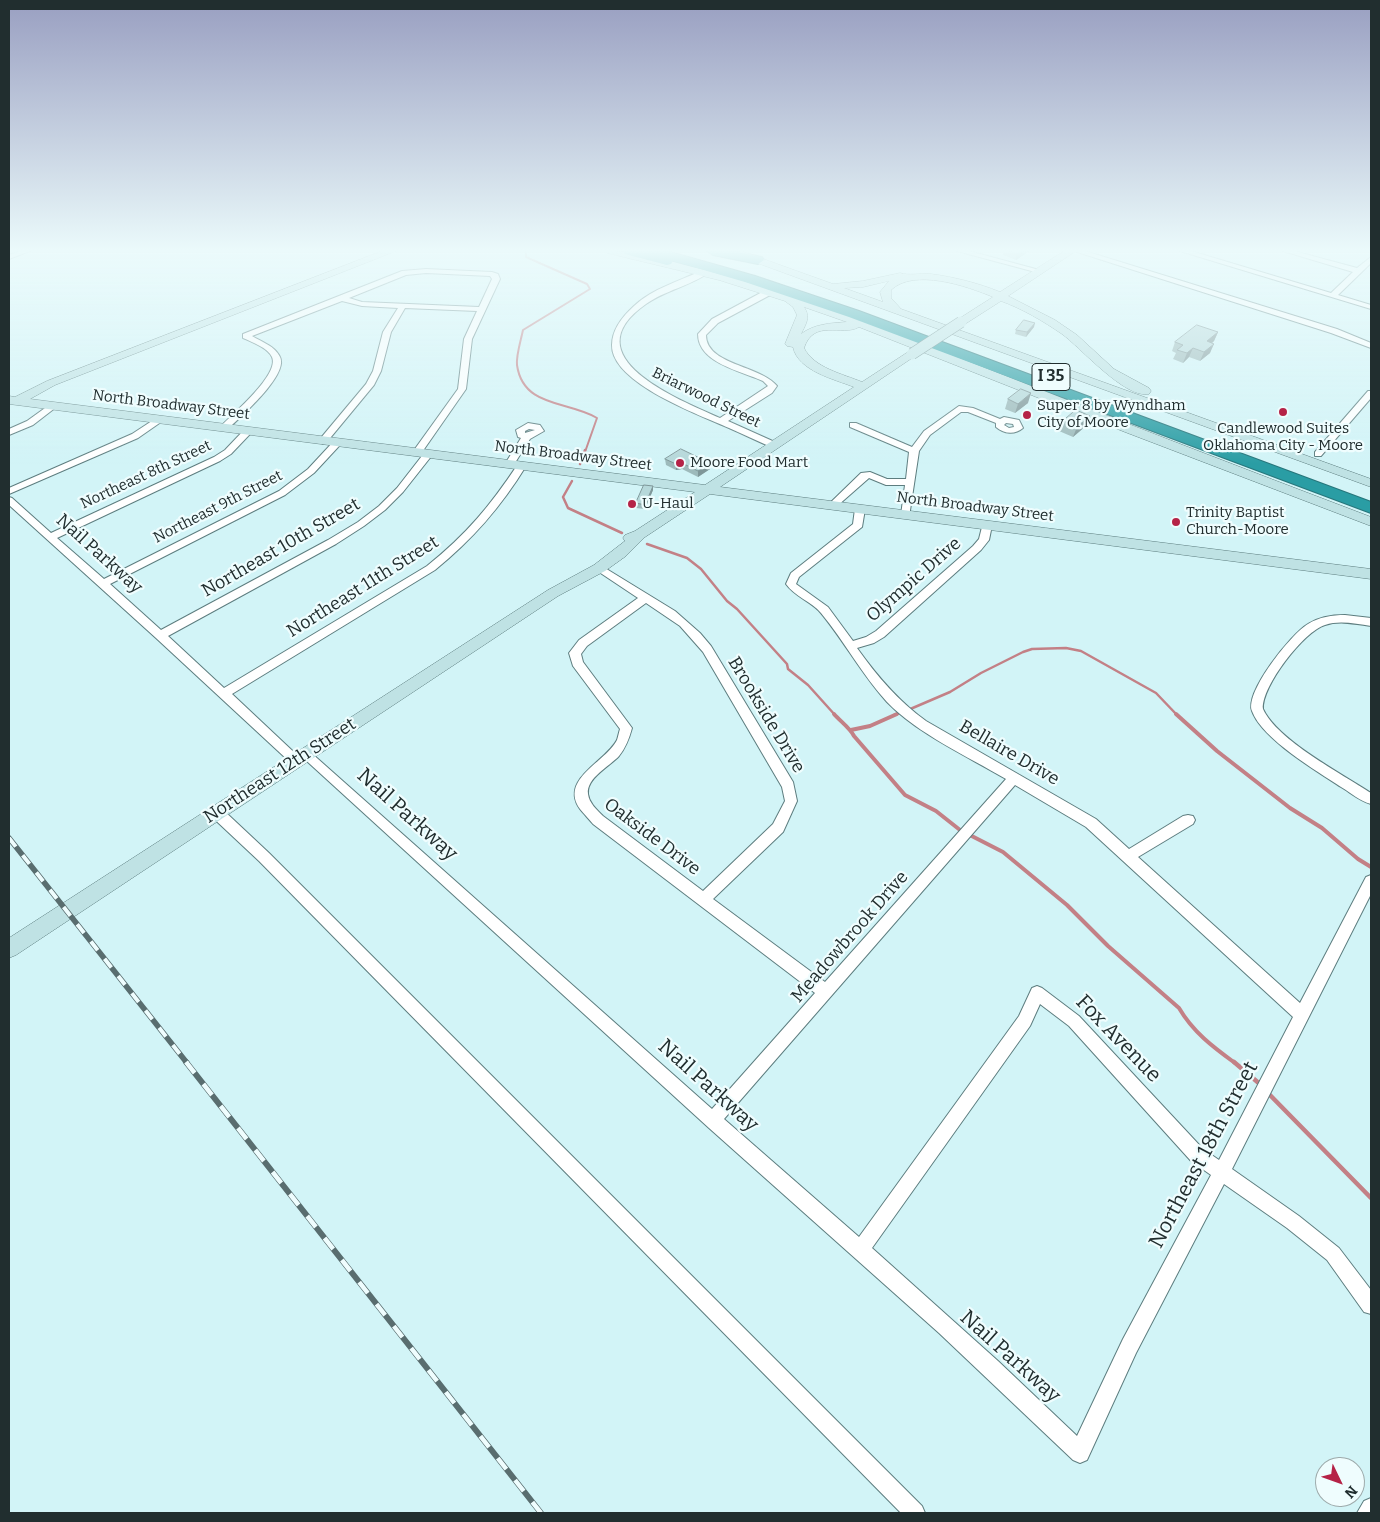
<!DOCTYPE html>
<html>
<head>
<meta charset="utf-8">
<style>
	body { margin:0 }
	#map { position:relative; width:1380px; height:1522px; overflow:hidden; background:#d2f4f7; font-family:Bitter,serif }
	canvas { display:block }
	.frame { position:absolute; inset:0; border:10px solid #212e2f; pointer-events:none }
	.north { position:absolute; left:1315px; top:1457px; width:50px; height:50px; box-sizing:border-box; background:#effdfe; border:1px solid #9daaab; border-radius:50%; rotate:132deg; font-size:14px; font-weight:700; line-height:20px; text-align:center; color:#212e2f }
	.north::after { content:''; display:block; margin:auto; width:18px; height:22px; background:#b52347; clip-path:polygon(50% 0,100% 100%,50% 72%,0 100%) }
</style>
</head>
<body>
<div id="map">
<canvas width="1380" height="1522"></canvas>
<div class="frame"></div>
<div class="north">N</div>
</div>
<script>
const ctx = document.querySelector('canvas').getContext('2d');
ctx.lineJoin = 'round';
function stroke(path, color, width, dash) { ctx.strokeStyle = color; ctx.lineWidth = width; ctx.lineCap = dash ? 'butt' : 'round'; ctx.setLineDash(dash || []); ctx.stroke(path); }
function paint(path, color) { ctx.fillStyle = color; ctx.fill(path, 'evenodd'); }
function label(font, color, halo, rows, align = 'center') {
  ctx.font = font + ' Bitter,serif'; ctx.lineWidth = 4.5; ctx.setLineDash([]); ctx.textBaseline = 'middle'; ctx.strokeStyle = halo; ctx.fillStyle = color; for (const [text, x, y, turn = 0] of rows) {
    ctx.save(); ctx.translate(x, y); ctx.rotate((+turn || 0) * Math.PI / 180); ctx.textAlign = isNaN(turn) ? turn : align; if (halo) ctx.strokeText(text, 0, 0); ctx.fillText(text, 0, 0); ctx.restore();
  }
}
stroke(new Path2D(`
	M 526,251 L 526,257 L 587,284 L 590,289 L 523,330 C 521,340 516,355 517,365 C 523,408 569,401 597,418 L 585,452`), '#c38086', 2);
stroke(new Path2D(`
	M 580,464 L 585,450
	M 572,481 L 563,497 L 568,508 L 622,533
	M 647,544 L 687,558 L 701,569 L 727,601 L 737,609 L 787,664 L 788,669 L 808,685 L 835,715
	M 908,710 L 950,692 L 981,673 L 1023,652 L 1032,649 L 1066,648 L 1081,651 L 1156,693 L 1177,715
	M 894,715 L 902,712`), '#c38086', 2.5);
stroke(new Path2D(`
	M 834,714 C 840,721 850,728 854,736 L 905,795 L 936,811 L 960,830 L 1003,852 L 1067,905 L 1108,946 L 1179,1008 C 1193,1032 1213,1047 1235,1063
	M 1176,714 L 1217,751 L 1290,808 L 1322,828 L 1358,859 L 1371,867
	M 851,730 L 870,726 L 897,714`), '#c38086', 4);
stroke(new Path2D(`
	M 1234,1062 L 1261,1085
	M 1267,1092 L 1371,1198`), '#c38086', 4.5);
const street = new Path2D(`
	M 20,251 L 30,251 L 9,259 L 9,255 Z
	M 957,251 L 969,251 L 1043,271 L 1039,273 Z
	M 1074,251 L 1085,251 L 1337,329 L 1371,343 L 1371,348 L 1331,333 Z
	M 1180,251 L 1191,251 L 1331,293 L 1353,272 L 1283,251 L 1294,251 L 1357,268 L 1371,257 L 1371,263 L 1338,295 L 1371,305 L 1371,309 Z
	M 426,269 L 492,272 L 498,274 L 500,279 L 472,339 L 466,389 L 420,455 L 414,455 L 412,453 L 458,389 L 464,339 L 477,311 L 405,308 L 391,332 L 381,371 L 374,385 L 326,443 L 323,444 L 319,441 L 320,439 L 366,384 L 373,371 L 383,332 L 398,308 L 362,306 L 342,301 L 252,336 C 262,342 275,346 280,357 C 289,375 240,417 227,430 L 221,430 L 221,426 C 233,414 280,374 272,357 C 268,348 252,342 243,338 L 243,334 L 402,271 ZM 426,273 L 490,276 L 492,279 L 479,307 L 362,302 L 349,298 L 406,275 Z
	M 701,271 L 708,273 C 692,285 664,291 646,304 C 570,357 678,399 720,418 L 768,386 L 763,381 C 741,371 698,363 698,334 L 712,319 L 766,290 L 772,290 L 772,294 L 718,323 L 706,335 C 706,365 760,365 777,386 L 772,393 L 728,421 L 777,443 L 777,447 L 771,447 C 757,441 743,434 729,428 C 700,415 611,383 612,345 C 612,329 623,316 634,306 C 652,289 679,281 701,271 Z
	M 1368,391 L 1371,391 L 1371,398 L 1321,456 L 1315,456 L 1315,452 Z
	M 52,403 L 56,406 L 55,408 L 33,425 L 9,435 L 9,429 L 27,421 Z
	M 959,406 L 973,408 L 1000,419 L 1004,417 L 1019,420 L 1023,428 C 1015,435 1004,434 996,427 L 996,423 L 968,412 L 961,412 L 930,435 L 919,451 L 909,517 L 906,518 L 901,515 L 905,485 L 886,485 L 869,478 L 836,507 L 830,507 L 830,503 L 861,473 L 870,472 L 887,479 L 906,479 L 909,452 L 850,427 L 850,423 L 856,423 L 912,447 L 924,431 ZM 1006,423 L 1013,424 L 1014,427 L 1009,428 L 1004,425 Z
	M 158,417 L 161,418 L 161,422 L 138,438 L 9,494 L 9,488 L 132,434 Z
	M 528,423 L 540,425 L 544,431 L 530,439 L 513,466 L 507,466 L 505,464 L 521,438 L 518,437 L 516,430 ZM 529,429 L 535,430 L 525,433 L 525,431 Z
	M 248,428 L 252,431 L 251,433 L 231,454 L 220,461 L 57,538 L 104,579 L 279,491 L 308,469 L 334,441 L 340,441 L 340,445 L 314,473 L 285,495 L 110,584 L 161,630 L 328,540 L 358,522 L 379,506 L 397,488 L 425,452 L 428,451 L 433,454 L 403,492 L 385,510 L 364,526 L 336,544 L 168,636 L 224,688 L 427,566 C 467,534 490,506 518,464 L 521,463 L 526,466 C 501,507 472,540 435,570 L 232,694 L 299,757 L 301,760 L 299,763 L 291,763 L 156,638 L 9,505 L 9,497 L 12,498 L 51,533 L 214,457 L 225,450 L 245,429 Z
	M 860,506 L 865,509 L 862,527 L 799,577 L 796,584 L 828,607 L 853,641 L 866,637 L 876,631 L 973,546 L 979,539 L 983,523 L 987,522 L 992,525 L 989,540 L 981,550 L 884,637 L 874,643 L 857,648 C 877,676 898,701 926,721 L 1096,819 L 1129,849 L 1183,816 L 1188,815 L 1193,816 L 1195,820 L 1193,824 L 1138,857 L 1300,1003 L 1366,877 L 1371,875 L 1371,894 L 1232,1169 L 1299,1216 L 1339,1248 L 1371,1290 L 1371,1314 L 1364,1312 L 1327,1260 L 1287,1228 L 1224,1184 L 1136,1353 L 1087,1460 L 1080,1463 L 1073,1460 L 939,1333 L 709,1128 L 299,754 L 301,751 L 309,751 L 712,1109 L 815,993 L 593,824 C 589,819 584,814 580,809 C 559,779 606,762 617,740 C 618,737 619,732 620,729 L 573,666 L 569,653 L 579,640 L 638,598 L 596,570 L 595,568 L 600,565 L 675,611 L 700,633 L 711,646 L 793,782 L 797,801 L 783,832 L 713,899 L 825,982 L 1006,779 C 967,756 918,734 887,702 C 862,675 845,642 821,613 C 811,601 795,597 786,584 L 791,573 L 853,524 L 855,509 ZM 646,603 L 680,626 L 703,652 L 782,787 L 785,801 L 773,824 L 703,891 L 603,816 C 597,810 589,803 588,794 C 586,778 610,766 619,756 C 626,747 629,739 632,728 L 583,662 L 581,654 L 587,646 ZM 1015,785 L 1086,827 L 1293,1017 L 1219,1160 L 1203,1149 L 1079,1016 L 1042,988 L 1037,986 L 1032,988 L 1019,1016 L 859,1237 L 724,1119 ZM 1040,1004 L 1069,1026 L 1191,1161 L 1211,1175 L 1123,1339 L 1077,1436 L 998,1361 L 872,1248 L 1030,1026 Z
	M 1345,615 L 1371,618 L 1371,626 C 1356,624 1340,620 1325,625 C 1304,631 1261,687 1263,709 C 1277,740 1342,774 1371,793 L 1371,804 C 1360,801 1351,793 1341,787 C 1317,771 1262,739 1252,711 C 1245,692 1291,634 1308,624 C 1319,617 1332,615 1345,615 Z
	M 216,807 L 221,808 L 269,853 L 922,1506 L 925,1513 L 901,1513 L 259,861 L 211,816 L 209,812 L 211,808 Z
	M 1371,1498 L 1371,1513 L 1357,1513 L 1364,1501 Z`);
const secondary = new Path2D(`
	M 382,251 L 396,251 L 55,385 L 30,399 L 705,485 L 854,387 C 834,379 798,371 793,347 L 787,346 L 785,344 L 797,315 L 793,307 L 785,301 L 719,280 L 607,253 L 605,251 C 639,251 672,262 705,270 C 797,295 887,329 975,364 C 1107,416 1239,467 1371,517 L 1371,526 L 1125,432 L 859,327 C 842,337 814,318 804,348 C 814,368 843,374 862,382 L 908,352 L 916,352 L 918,354 L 720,487 L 1371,569 L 1371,579 L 710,494 L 645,537 L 626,556 L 605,571 L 558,596 L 16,955 L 9,958 L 9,938 L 548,590 L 594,565 L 625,541 L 623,538 L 625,535 L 635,531 L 695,492 L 9,404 L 9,396 L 15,397 L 47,381 ZM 804,307 L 847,322 C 831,323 814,324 801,334 C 806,324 811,317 804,307 Z
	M 741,251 L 833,284 L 863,281 L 900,273 C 909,276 920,273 931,274 C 954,277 978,283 1000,292 L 1064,251 L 1076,251 L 1008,296 L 1055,320 L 1077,335 L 1114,369 L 1149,388 L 1151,391 L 1149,394 C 1125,399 1080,347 1062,334 C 1043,321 1023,309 1001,301 L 965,324 L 957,324 L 956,322 L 957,320 L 993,297 C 967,286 914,268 891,290 L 891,298 L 901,309 L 1371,479 L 1371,487 L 738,256 L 738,252 ZM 889,281 L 880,292 L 883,302 L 844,288 L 863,287 Z`);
const highway = new Path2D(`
	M 623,251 L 667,251 L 755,276 L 859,311 L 1371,502 L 1371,513 L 849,317 L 745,282 L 673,261 L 671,264 L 667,265 L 625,254 Z
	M 707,251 L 732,251 L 762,257 L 764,260 L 758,264 L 713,255 Z`);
stroke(street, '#5d7d7f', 2);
stroke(secondary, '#5d7d7f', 1);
stroke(highway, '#27767b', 2);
paint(street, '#fff');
paint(secondary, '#bfe2e4');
paint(highway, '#2a9da4');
const railFar1 = new Path2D(`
	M 9,838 L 187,1063`);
const rail = new Path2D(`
	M 186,1062 L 541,1513`);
stroke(railFar1, '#596d6f', 5.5);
stroke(rail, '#596d6f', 6);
stroke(railFar1, '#effdfe', 4, [11]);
stroke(rail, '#effdfe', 4.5, [14]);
const secondaryBridge = new Path2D(`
	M 912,354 L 961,322`);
stroke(secondaryBridge, '#5d7d7f', 12, []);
stroke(secondaryBridge, '#bfe2e4', 11);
paint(new Path2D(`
	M 1003,251 L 1029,251 L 1016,260 L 1003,255 Z
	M 1034,327 L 1026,337 L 1015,334 L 1016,330 Z
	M 1218,332 L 1214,341 L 1212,343 L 1210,353 L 1200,361 L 1189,357 L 1183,363 L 1173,359 L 1176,353 L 1172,351 L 1175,342 Z
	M 1008,399 L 1028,403 L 1015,413 L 1005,409 Z
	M 1063,421 L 1087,425 L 1073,437 L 1059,431 Z
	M 665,459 L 710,469 L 698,477 L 682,469 L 676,470 L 666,465 Z
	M 653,486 L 653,490 L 645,509 L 636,508 L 636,503 Z`), '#9dbabb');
paint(new Path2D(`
	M 1022,251 L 1029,251 L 1016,260 L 1017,254 Z
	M 1035,323 L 1034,327 L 1026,337 L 1027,332 Z
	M 1218,332 L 1214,341 L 1203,351 L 1207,341 Z
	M 1214,344 L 1210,353 L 1200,361 L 1204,352 Z
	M 1193,348 L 1189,357 L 1183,363 L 1187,353 Z
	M 1031,393 L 1028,403 L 1015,413 L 1018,404 Z
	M 1090,416 L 1087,425 L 1073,437 L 1077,427 Z
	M 682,463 L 682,469 L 676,470 L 676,464 Z
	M 710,463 L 710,469 L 698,477 L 698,471 Z
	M 653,486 L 653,490 L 645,509 L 645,505 Z`), '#7f9799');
const building = new Path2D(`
	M 1009,251 L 1022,251 L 1017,254 Z
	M 1024,320 L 1035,323 L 1027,332 L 1016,330 Z
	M 1197,325 L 1218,332 L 1207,341 L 1214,344 L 1204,352 L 1193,348 L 1187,353 L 1177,350 L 1183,345 L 1175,342 Z
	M 1021,389 L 1031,393 L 1018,404 L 1008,399 Z
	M 1076,410 L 1090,416 L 1077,427 L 1063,421 Z
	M 681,449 L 710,463 L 698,471 L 682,463 L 676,464 L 665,459 Z
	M 644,485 L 653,486 L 645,505 L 636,503 Z`);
paint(building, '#b6d8da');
stroke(building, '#7f9799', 1);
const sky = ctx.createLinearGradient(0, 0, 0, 464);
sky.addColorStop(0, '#999fc1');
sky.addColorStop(0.54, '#ebfafb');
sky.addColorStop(1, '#ebfafb00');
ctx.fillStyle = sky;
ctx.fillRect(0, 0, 1380, 464);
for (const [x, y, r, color] of [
	[1283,412,5,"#b52347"],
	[1027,415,5,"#b52347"],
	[680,463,5,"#b52347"],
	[632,504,5,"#b52347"],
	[1176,522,5,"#b52347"]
]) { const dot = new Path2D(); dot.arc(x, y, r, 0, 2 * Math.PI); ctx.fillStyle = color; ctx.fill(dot); stroke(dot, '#effdfe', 2); }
label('15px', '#212e2f', '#effdfe', [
	["Briarwood Street",706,398,26],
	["North Broadway Street",171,405,7],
	["North Broadway Street",573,456,7],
	["Northeast 8th Street",146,475,-25],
	["Northeast 9th Street",218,507,-27],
	["North Broadway Street",975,507,7]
]);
label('15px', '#212e2f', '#effdfe', [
	["Super 8 by Wyndham",1037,406],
	["City of Moore",1037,423],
	["Candlewood Suites",1283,429,"center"],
	["Oklahoma City - Moore",1283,446,"center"],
	["Moore Food Mart",690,463],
	["U-Haul",642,504],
	["Trinity Baptist",1186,513],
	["Church-Moore",1186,530]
], 'left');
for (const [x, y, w] of [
	[1051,377,38]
]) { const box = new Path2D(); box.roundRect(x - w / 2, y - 13.5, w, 27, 4); ctx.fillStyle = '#effdfe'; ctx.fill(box); stroke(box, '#212e2f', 1); }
label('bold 16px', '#212e2f', null, [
	["I 35",1051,377]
]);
label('18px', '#212e2f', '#effdfe', [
	["Northeast 10th Street",281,548,-30],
	["Nail Parkway",99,554,42],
	["Olympic Drive",914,580,-41],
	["Northeast 11th Street",363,587,-32],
	["Brookside Drive",766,715,59],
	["Bellaire Drive",1009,753,30],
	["Northeast 12th Street",280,771,-33],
	["Oakside Drive",652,837,37],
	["Meadowbrook Drive",850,937,-49]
]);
label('21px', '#212e2f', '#effdfe', [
	["Nail Parkway",407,815,42],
	["Fox Avenue",1118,1039,46],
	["Nail Parkway",708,1086,42],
	["Northeast 18th Street",1204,1155,-62],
	["Nail Parkway",1010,1357,42]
]);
</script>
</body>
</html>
